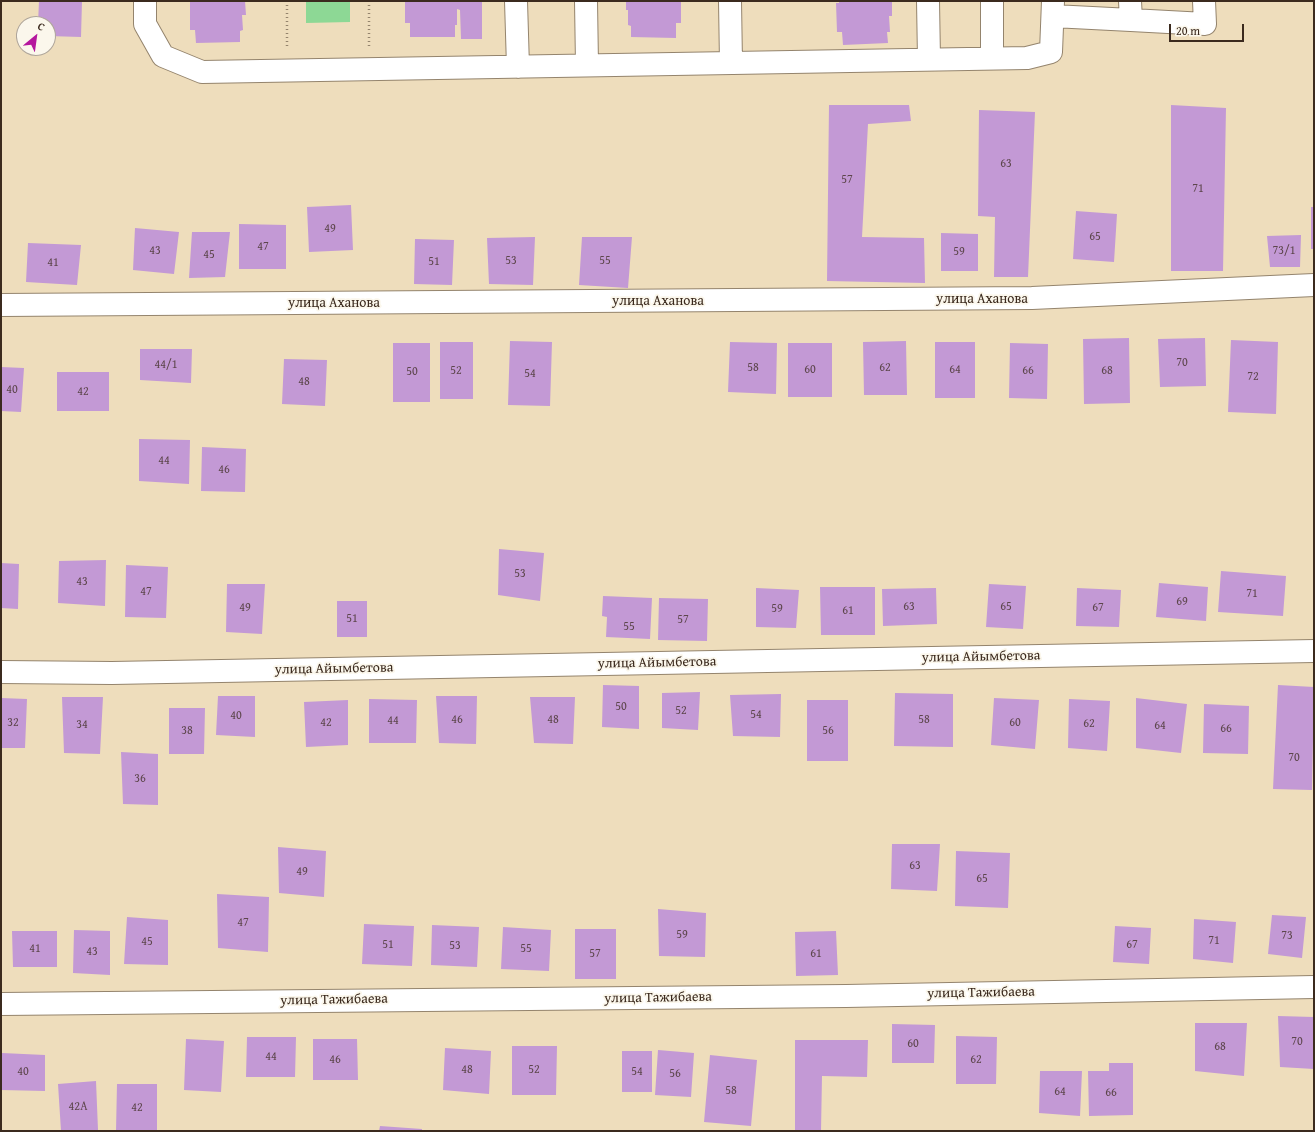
<!DOCTYPE html>
<html>
<head>
<meta charset="utf-8">
<style>
	body { margin:0 }
	#map { position:relative; width:1315px; height:1132px; overflow:hidden; background:#eeddbc; font-family:"Gentium Book Plus",serif }
	canvas { display:block }
	.frame { position:absolute; inset:0; border:2px solid #3b2a1e; pointer-events:none }
	.north { position:absolute; left:16px; top:16px; width:40px; height:40px; box-sizing:border-box; background:#fbf7ec; border:1px solid #aea59a; border-radius:50%; rotate:29deg; font-size:11px; font-weight:700; line-height:16px; text-align:center; color:#3b2a1e }
	.north::after { content:''; display:block; margin:auto; width:14px; height:18px; background:#b5179e; clip-path:polygon(50% 0,100% 100%,50% 72%,0 100%) }
	.scale { position:absolute; left:1169px; top:24px; width:75px; height:18px; box-sizing:border-box; border:2px solid #3b2a1e; border-top:0; padding-left:5px; font-size:12px; line-height:14px; white-space:nowrap; color:#3b2a1e; -webkit-text-stroke:3px #fbf7ec; paint-order:stroke }
</style>
</head>
<body>
<div id="map">
<canvas width="1315" height="1132"></canvas>
<div class="frame"></div>
<div class="north">С</div>
<div class="scale">20 m</div>
</div>
<script>
const ctx = document.querySelector('canvas').getContext('2d');
ctx.lineJoin = 'round';
function paint(path, color) { ctx.fillStyle = color; ctx.fill(path, 'evenodd'); }
function stroke(path, color, width, dash) { ctx.strokeStyle = color; ctx.lineWidth = width; ctx.lineCap = dash ? 'butt' : 'round'; ctx.setLineDash(dash || []); ctx.stroke(path); }
function label(font, color, halo, rows, align = 'center') {
  ctx.font = font + ' "Gentium Book Plus",serif'; ctx.lineWidth = 3.5; ctx.setLineDash([]); ctx.textBaseline = 'middle'; ctx.strokeStyle = halo; ctx.fillStyle = color; for (const [text, x, y, turn = 0] of rows) {
    ctx.save(); ctx.translate(x, y); ctx.rotate((+turn || 0) * Math.PI / 180); ctx.textAlign = isNaN(turn) ? turn : align; if (halo) ctx.strokeText(text, 0, 0); ctx.fillText(text, 0, 0); ctx.restore();
  }
}
paint(new Path2D(`
	M 306,1 L 350,1 L 350,22 L 306,23 Z`), '#8dd895');
paint(new Path2D(`
	M 39,1 L 82,1 L 81,37 L 48,36 L 48,24 L 38,24 Z
	M 193,1 L 245,1 L 246,15 L 242,15 L 243,30 L 240,31 L 240,42 L 196,43 L 195,30 L 190,30 L 190,2 Z
	M 405,1 L 482,1 L 482,39 L 461,39 L 460,10 L 457,9 L 457,25 L 455,25 L 455,37 L 410,37 L 410,23 L 405,23 Z
	M 626,1 L 681,1 L 681,23 L 676,23 L 676,38 L 631,37 L 631,26 L 628,25 L 628,10 L 626,10 Z
	M 839,1 L 892,1 L 892,16 L 889,16 L 890,32 L 887,32 L 888,43 L 843,45 L 842,32 L 837,32 L 836,3 L 839,3 Z
	M 829,105 L 909,105 L 911,121 L 868,124 L 862,237 L 924,238 L 925,283 L 827,281 Z
	M 1171,105 L 1226,108 L 1223,271 L 1171,271 Z
	M 979,110 L 1035,112 L 1028,277 L 994,277 L 995,217 L 978,216 Z
	M 351,205 L 353,250 L 309,252 L 307,207 Z
	M 1311,207 L 1314,207 L 1314,249 L 1311,249 Z
	M 1076,211 L 1117,214 L 1114,262 L 1073,259 Z
	M 239,224 L 286,225 L 286,269 L 239,269 Z
	M 135,228 L 179,232 L 174,274 L 133,270 Z
	M 192,232 L 230,232 L 225,277 L 189,278 Z
	M 941,233 L 978,234 L 978,271 L 941,271 Z
	M 1301,235 L 1300,267 L 1270,267 L 1267,236 Z
	M 535,237 L 533,285 L 489,284 L 487,238 Z
	M 582,237 L 632,237 L 628,288 L 579,285 Z
	M 415,239 L 454,240 L 452,285 L 414,284 Z
	M 28,243 L 81,245 L 77,285 L 26,282 Z
	M 1129,338 L 1130,403 L 1084,404 L 1083,339 Z
	M 1205,338 L 1206,386 L 1160,387 L 1158,339 Z
	M 1231,340 L 1278,342 L 1276,414 L 1228,412 Z
	M 510,341 L 552,342 L 550,406 L 508,405 Z
	M 906,341 L 907,395 L 864,395 L 863,342 Z
	M 440,342 L 473,342 L 473,399 L 440,399 Z
	M 730,342 L 777,343 L 776,394 L 728,392 Z
	M 935,342 L 975,342 L 975,398 L 935,398 Z
	M 393,343 L 430,343 L 430,402 L 393,402 Z
	M 788,343 L 832,343 L 832,397 L 788,397 Z
	M 1010,343 L 1048,344 L 1047,399 L 1009,398 Z
	M 140,349 L 192,349 L 191,383 L 140,380 Z
	M 284,359 L 327,360 L 325,406 L 282,404 Z
	M 1,367 L 24,368 L 21,412 L 1,411 Z
	M 57,372 L 109,372 L 109,411 L 57,411 Z
	M 139,439 L 190,440 L 189,484 L 139,481 Z
	M 202,447 L 246,449 L 245,492 L 201,491 Z
	M 499,549 L 544,553 L 540,601 L 498,595 Z
	M 106,560 L 105,606 L 58,603 L 59,561 Z
	M 1,563 L 19,564 L 18,609 L 1,608 Z
	M 126,565 L 168,567 L 166,618 L 125,617 Z
	M 1221,571 L 1286,576 L 1283,616 L 1218,612 Z
	M 1159,583 L 1208,587 L 1206,621 L 1156,617 Z
	M 227,584 L 265,584 L 262,634 L 226,632 Z
	M 989,584 L 1026,586 L 1023,629 L 986,627 Z
	M 820,587 L 875,587 L 875,635 L 821,635 Z
	M 756,588 L 799,590 L 796,628 L 756,627 Z
	M 936,588 L 937,624 L 883,626 L 882,589 Z
	M 1077,588 L 1121,590 L 1119,627 L 1076,626 Z
	M 603,596 L 652,598 L 650,639 L 606,637 L 607,617 L 602,616 Z
	M 659,598 L 708,599 L 707,641 L 658,640 Z
	M 337,601 L 367,601 L 367,637 L 337,637 Z
	M 603,685 L 639,686 L 639,729 L 602,727 Z
	M 1278,685 L 1314,687 L 1312,790 L 1273,789 Z
	M 700,692 L 698,730 L 662,728 L 662,693 Z
	M 895,693 L 953,694 L 953,747 L 894,746 Z
	M 781,694 L 780,737 L 733,736 L 730,695 Z
	M 218,696 L 255,696 L 255,737 L 216,735 Z
	M 436,696 L 477,696 L 476,744 L 439,743 Z
	M 62,697 L 103,697 L 100,754 L 64,753 Z
	M 530,697 L 575,697 L 573,744 L 534,743 Z
	M 1,698 L 27,699 L 25,748 L 1,748 Z
	M 994,698 L 1039,700 L 1035,749 L 991,745 Z
	M 1136,698 L 1187,704 L 1181,753 L 1136,748 Z
	M 369,699 L 417,700 L 416,743 L 369,743 Z
	M 1069,699 L 1110,701 L 1107,751 L 1068,748 Z
	M 348,700 L 348,745 L 306,747 L 304,702 Z
	M 807,700 L 848,700 L 848,761 L 807,761 Z
	M 1204,704 L 1249,706 L 1248,754 L 1203,753 Z
	M 169,708 L 205,708 L 204,754 L 169,754 Z
	M 121,752 L 158,754 L 158,805 L 123,804 Z
	M 892,844 L 940,844 L 937,891 L 891,889 Z
	M 278,847 L 326,851 L 324,897 L 279,893 Z
	M 956,851 L 1010,853 L 1008,908 L 955,906 Z
	M 217,894 L 269,897 L 268,952 L 218,948 Z
	M 658,909 L 706,913 L 705,957 L 659,956 Z
	M 1272,915 L 1306,917 L 1302,958 L 1268,954 Z
	M 127,917 L 168,920 L 168,965 L 124,964 Z
	M 1194,919 L 1236,922 L 1233,963 L 1193,959 Z
	M 364,924 L 414,926 L 412,966 L 362,964 Z
	M 432,925 L 479,927 L 477,967 L 431,965 Z
	M 1115,926 L 1151,928 L 1149,964 L 1113,962 Z
	M 503,927 L 551,930 L 549,971 L 501,969 Z
	M 575,929 L 616,929 L 616,979 L 575,979 Z
	M 74,930 L 110,931 L 110,975 L 73,973 Z
	M 12,931 L 57,931 L 57,967 L 13,967 Z
	M 836,931 L 838,975 L 796,976 L 795,932 Z
	M 1278,1016 L 1314,1017 L 1314,1069 L 1280,1067 Z
	M 1195,1023 L 1247,1023 L 1244,1076 L 1195,1071 Z
	M 892,1024 L 935,1025 L 934,1063 L 892,1063 Z
	M 956,1036 L 997,1037 L 996,1084 L 956,1084 Z
	M 247,1037 L 296,1037 L 295,1077 L 246,1077 Z
	M 186,1039 L 224,1041 L 221,1092 L 184,1090 Z
	M 313,1039 L 357,1039 L 358,1080 L 313,1080 Z
	M 795,1040 L 868,1040 L 867,1077 L 822,1076 L 821,1131 L 795,1131 Z
	M 512,1046 L 557,1046 L 556,1095 L 512,1095 Z
	M 445,1048 L 491,1051 L 489,1094 L 443,1090 Z
	M 658,1050 L 694,1053 L 691,1097 L 655,1095 Z
	M 622,1051 L 652,1051 L 652,1092 L 622,1092 Z
	M 2,1053 L 45,1055 L 45,1091 L 1,1090 Z
	M 710,1055 L 757,1060 L 751,1126 L 704,1122 Z
	M 1109,1063 L 1133,1063 L 1133,1115 L 1089,1116 L 1088,1071 L 1109,1071 Z
	M 1040,1071 L 1082,1071 L 1080,1116 L 1039,1113 Z
	M 96,1081 L 98,1130 L 61,1131 L 58,1084 Z
	M 117,1084 L 157,1084 L 157,1131 L 116,1131 Z
	M 380,1126 L 422,1129 L 422,1131 L 379,1131 Z`), '#c399d5');
const minor = new Path2D(`
	M 145,1 L 145,24 L 163,56 L 202,72 L 1027,58 L 1051,52 L 1053,1
	M 516,1 L 518,67
	M 586,1 L 587,65
	M 730,1 L 731,63
	M 928,1 L 929,59
	M 1053,16 L 1131,20 L 1130,1
	M 1131,20 L 1205,24 L 1204,1
	M 992,58 L 992,1
	M 1,305 L 1032,298 L 1314,285
	M 1,672 L 112,673 L 1314,651
	M 1,1004 L 846,996 L 1314,987`);
stroke(minor, '#94846d', 24);
stroke(new Path2D(`
	M 287,1 L 287,46
	M 369,1 L 369,46`), '#94846d', 2.5, [1, 3]);
stroke(minor, '#fff', 22);
label('12px', '#5d464c', null, [
	["63",1006,164],
	["57",847,180],
	["71",1198,189],
	["49",330,229],
	["65",1095,237],
	["47",263,247],
	["43",155,251],
	["73/1",1284,251],
	["59",959,252],
	["45",209,255],
	["53",511,261],
	["55",605,261],
	["51",434,262],
	["41",53,263],
	["70",1182,363],
	["44/1",166,365],
	["58",753,368],
	["62",885,368],
	["60",810,370],
	["64",955,370],
	["52",456,371],
	["66",1028,371],
	["68",1107,371],
	["50",412,372],
	["54",530,374],
	["72",1253,377],
	["48",304,382],
	["40",12,390],
	["42",83,392],
	["44",164,461],
	["46",224,470],
	["53",520,574],
	["43",82,582],
	["47",146,592],
	["71",1252,594],
	["69",1182,602],
	["63",909,607],
	["65",1006,607],
	["49",245,608],
	["67",1098,608],
	["59",777,609],
	["61",848,611],
	["51",352,619],
	["57",683,620],
	["55",629,627],
	["50",621,707],
	["52",681,711],
	["54",756,715],
	["40",236,716],
	["46",457,720],
	["48",553,720],
	["58",924,720],
	["44",393,721],
	["32",13,723],
	["42",326,723],
	["60",1015,723],
	["62",1089,724],
	["34",82,725],
	["64",1160,726],
	["66",1226,729],
	["38",187,731],
	["56",828,731],
	["70",1294,758],
	["36",140,779],
	["63",915,866],
	["49",302,872],
	["65",982,879],
	["47",243,923],
	["59",682,935],
	["73",1287,936],
	["71",1214,941],
	["45",147,942],
	["51",388,945],
	["67",1132,945],
	["53",455,946],
	["41",35,949],
	["55",526,949],
	["43",92,952],
	["57",595,954],
	["61",816,954],
	["70",1297,1042],
	["60",913,1044],
	["68",1220,1047],
	["44",271,1057],
	["46",335,1060],
	["62",976,1060],
	["48",467,1070],
	["52",534,1070],
	["40",23,1072],
	["54",637,1072],
	["56",675,1074],
	["58",731,1091],
	["64",1060,1092],
	["66",1111,1093],
	["42А",78,1107],
	["42",137,1108]
]);
label('14px', '#3b2a1e', '#fbf7ec', [
	["улица Аханова",982,299],
	["улица Аханова",658,301],
	["улица Аханова",334,303],
	["улица Айымбетова",981,657,-1],
	["улица Айымбетова",657,663,-1],
	["улица Айымбетова",334,669,-1],
	["улица Тажибаева",981,993,-1],
	["улица Тажибаева",658,998,-1],
	["улица Тажибаева",334,1000,-1]
]);
</script>
</body>
</html>
